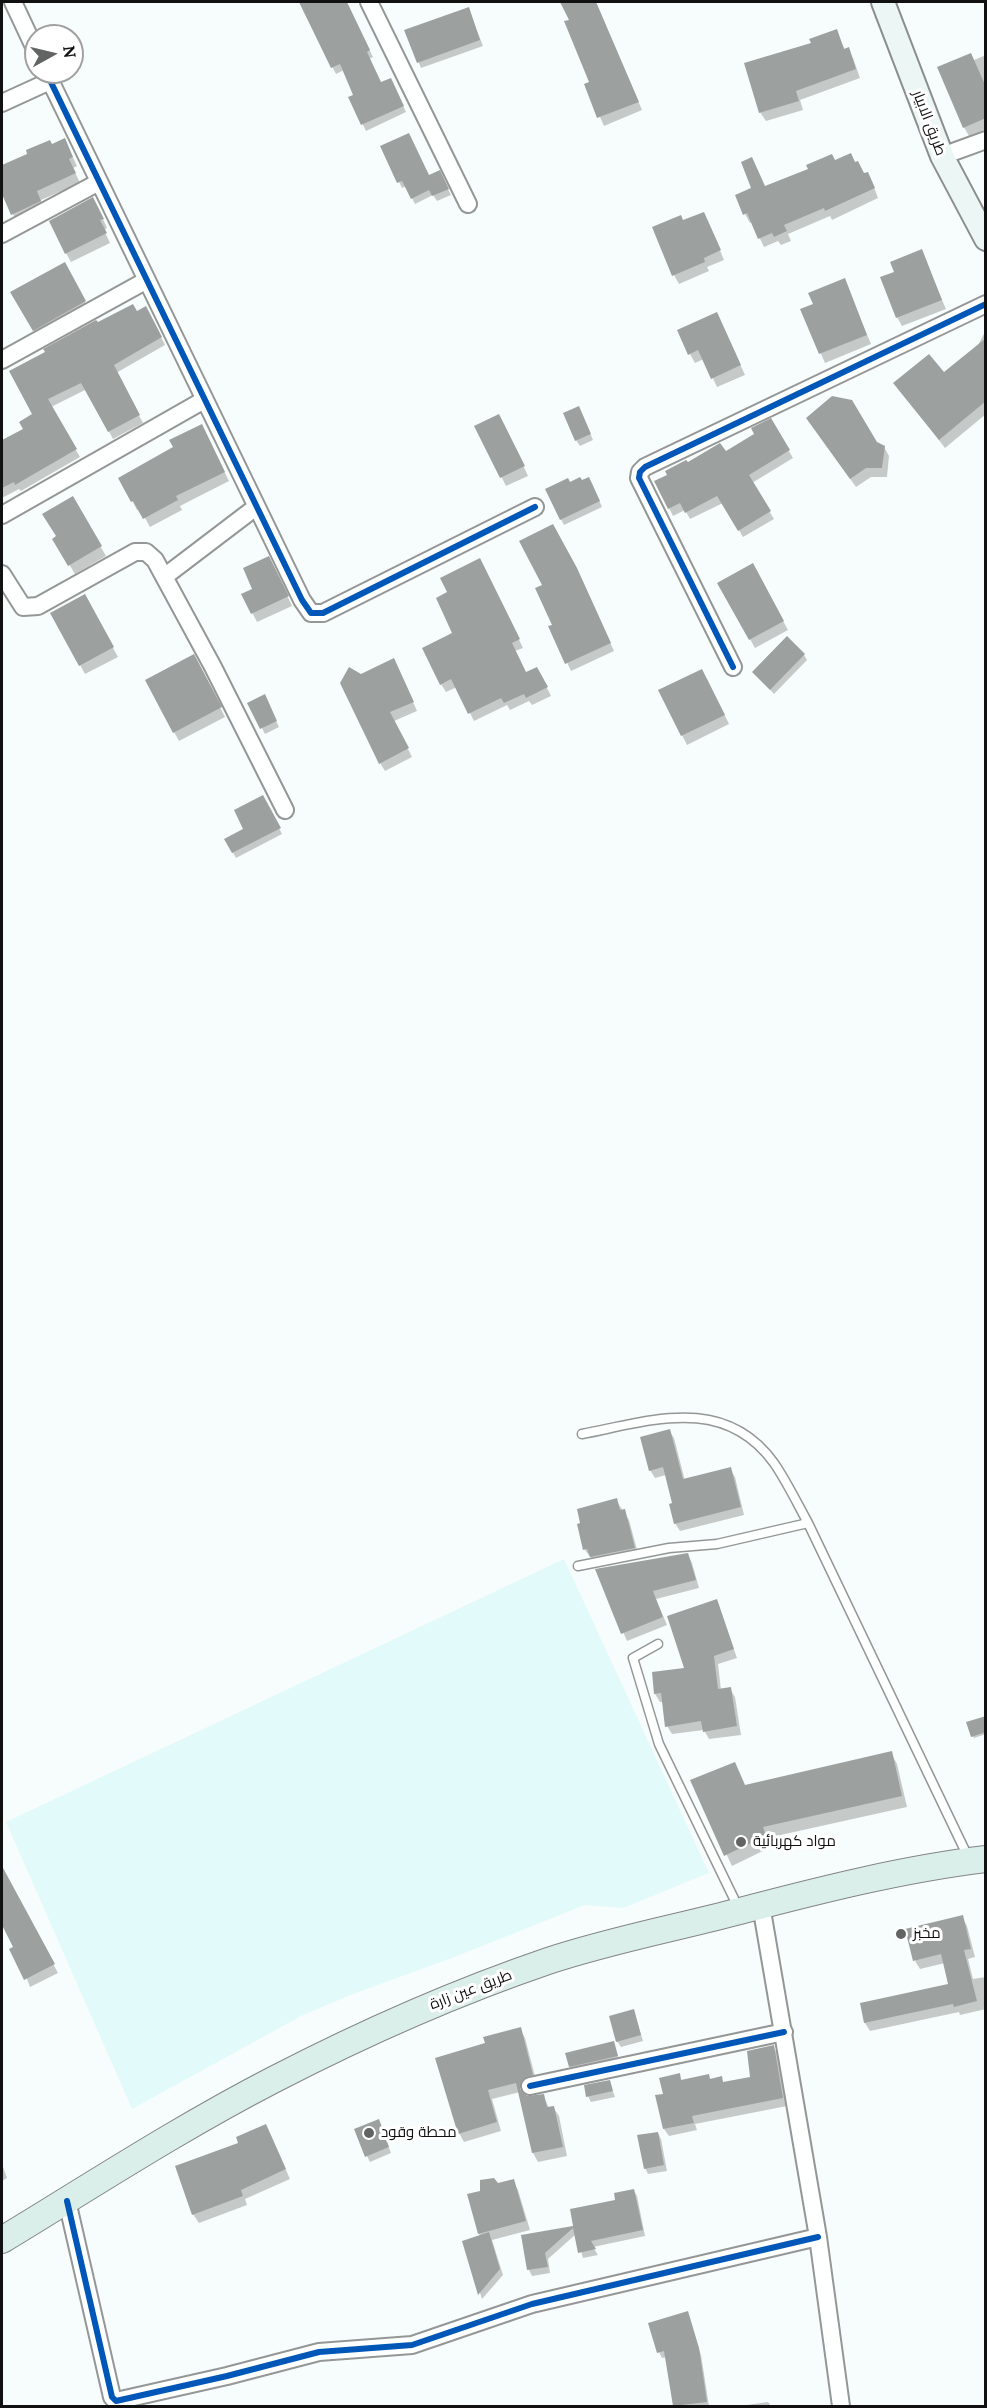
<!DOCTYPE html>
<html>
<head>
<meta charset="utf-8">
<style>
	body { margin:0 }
	#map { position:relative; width:987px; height:2408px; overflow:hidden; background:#f7fdfc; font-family:Lora,serif }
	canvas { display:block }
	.frame { position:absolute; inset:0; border:3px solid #111; pointer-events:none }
	.north { position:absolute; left:24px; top:24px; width:60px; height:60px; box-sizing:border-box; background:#fff; border:2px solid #a0a0a0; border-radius:50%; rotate:82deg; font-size:16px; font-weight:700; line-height:24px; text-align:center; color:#111 }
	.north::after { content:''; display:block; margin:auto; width:21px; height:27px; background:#626463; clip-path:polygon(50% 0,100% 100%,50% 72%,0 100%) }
</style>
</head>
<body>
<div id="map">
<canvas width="987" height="2408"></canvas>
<div class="frame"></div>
<div class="north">N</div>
</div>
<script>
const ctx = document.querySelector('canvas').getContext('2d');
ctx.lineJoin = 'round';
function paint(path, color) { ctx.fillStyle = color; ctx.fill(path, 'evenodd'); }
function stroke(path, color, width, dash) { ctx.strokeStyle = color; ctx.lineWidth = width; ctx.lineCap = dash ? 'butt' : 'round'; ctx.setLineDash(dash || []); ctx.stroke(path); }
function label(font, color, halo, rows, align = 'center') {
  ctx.font = font + ' Lora,Cairo,serif'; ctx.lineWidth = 6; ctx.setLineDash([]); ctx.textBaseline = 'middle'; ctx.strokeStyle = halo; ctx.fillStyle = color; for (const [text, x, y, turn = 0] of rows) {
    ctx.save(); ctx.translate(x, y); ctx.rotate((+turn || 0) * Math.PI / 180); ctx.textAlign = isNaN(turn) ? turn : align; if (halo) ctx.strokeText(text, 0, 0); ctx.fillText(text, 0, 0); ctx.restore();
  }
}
paint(new Path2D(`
	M 564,1559 L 709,1873 L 623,1908 L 585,1905 L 457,1956 L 353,1994 L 301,2016 L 132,2109 L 6,1822 Z`), '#e2faf9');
paint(new Path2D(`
	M 299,2 L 346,2 L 373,57 L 369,59 L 381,84 L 394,86 L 406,112 L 366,131 L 350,98 L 355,96 L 344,70 L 336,74 Z
	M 562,2 L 596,2 L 642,110 L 604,126 L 586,85 L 591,83 L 571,20 Z
	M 471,15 L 483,46 L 421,68 L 406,31 Z
	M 836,31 L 845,50 L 848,49 L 853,58 L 860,78 L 800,100 L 803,110 L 766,121 L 760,112 L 813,44 Z
	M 986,55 L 986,129 L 969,136 L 964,127 L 974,60 Z
	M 52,145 L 69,149 L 77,166 L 73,168 L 80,183 L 41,200 L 45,210 L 17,223 L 2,190 L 2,167 Z
	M 382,147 L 429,176 L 442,177 L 451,195 L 437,201 L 433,195 L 415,204 L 406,186 L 402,188 Z
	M 835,161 L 855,164 L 872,182 L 878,198 L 832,220 L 830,216 L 788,234 L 791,241 L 781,245 L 778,241 L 764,247 L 752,222 L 750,223 L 745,214 L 765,188 Z
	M 98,208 L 107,228 L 104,230 L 110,243 L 71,262 L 66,253 Z
	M 683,222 L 708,222 L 724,260 L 707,267 L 709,271 L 679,284 L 674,275 Z
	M 921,251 L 946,309 L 902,326 L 897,317 L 896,273 Z
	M 64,264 L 88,308 L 37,336 L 12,293 Z
	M 844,280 L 871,344 L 825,363 L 802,310 L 815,305 Z
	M 136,313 L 150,315 L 165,345 L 116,373 L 143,423 L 113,439 L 87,389 L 51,407 L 80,457 L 21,491 L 19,489 L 2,498 L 2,441 L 25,429 L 97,324 Z
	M 717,314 L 745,375 L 717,387 L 704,359 L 695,363 L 690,354 Z
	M 986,330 L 986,414 L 945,448 L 895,383 L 943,374 L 977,347 Z
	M 582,414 L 593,440 L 580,446 L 576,440 Z
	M 808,419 L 884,447 L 889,456 L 887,477 L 871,477 L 856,487 Z
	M 770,420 L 793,458 L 752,483 L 774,519 L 743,537 L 723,503 L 690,519 L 685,510 L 673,516 L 656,482 L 687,464 L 725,453 L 756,434 Z
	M 504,424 L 528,476 L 506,486 L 476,426 Z
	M 206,435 L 229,481 L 180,506 L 182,510 L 150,527 L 140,509 L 137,510 L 120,478 Z
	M 581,482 L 592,484 L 602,507 L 564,525 L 561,519 L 569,484 Z
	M 72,498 L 106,556 L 75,574 L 54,539 L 58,537 Z
	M 753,565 L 788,630 L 755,648 L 719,583 Z
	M 274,567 L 292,606 L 257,622 L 243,595 L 254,590 Z
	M 484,567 L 523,648 L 515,651 L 526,674 L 541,676 L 551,696 L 532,705 L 529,701 L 510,710 L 507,705 L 474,721 L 457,687 L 446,692 L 441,684 L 454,633 Z
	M 581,578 L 614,651 L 571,671 L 550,627 L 554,625 Z
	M 85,596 L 118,657 L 85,674 L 52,613 Z
	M 804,655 L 807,660 L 774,694 L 754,672 Z
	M 199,665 L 225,717 L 179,741 L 174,732 Z
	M 398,668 L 417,711 L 394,721 L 412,757 L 385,771 L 380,763 L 361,675 Z
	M 707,679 L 729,724 L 687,745 L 660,691 Z
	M 267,702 L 279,727 L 265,734 L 249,703 Z
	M 263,797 L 282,834 L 236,858 L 226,839 L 245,830 Z
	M 669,1430 L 674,1438 L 685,1481 L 730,1469 L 735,1477 L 744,1515 L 680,1531 L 675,1523 L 674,1504 L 666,1475 L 655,1478 L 650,1470 Z
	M 616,1500 L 629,1520 L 639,1557 L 597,1566 L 585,1550 Z
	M 688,1554 L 692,1563 L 699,1588 L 656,1599 L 667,1625 L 627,1641 L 597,1570 Z
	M 717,1601 L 737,1658 L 718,1664 L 721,1690 L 730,1689 L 735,1697 L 741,1735 L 709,1739 L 704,1730 L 672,1734 L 667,1726 L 663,1702 L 660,1702 L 655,1694 L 653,1674 L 686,1669 Z
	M 986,1717 L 986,1734 L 974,1738 L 972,1736 Z
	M 891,1753 L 897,1764 L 907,1807 L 767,1838 L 771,1847 L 732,1866 L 692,1781 L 734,1764 L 745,1786 Z
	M 5,1875 L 58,1973 L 30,1987 L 15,1947 L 2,1922 L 2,1877 Z
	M 962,1917 L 967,1926 L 975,1957 L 968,1959 L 973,1979 L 986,1977 L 986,2009 L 960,2015 L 959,2012 L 870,2031 L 865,2023 L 861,2004 L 950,1985 L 945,1963 L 920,1969 L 915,1961 Z
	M 634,2011 L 643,2041 L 621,2047 L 617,2041 Z
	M 520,2029 L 525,2038 L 537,2084 L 527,2088 L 525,2096 L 527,2098 L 543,2095 L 549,2108 L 553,2107 L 559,2116 L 567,2156 L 538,2162 L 533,2153 L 520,2092 L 492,2099 L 501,2131 L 464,2142 L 459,2133 L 486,2044 Z
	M 613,2042 L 620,2062 L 573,2072 L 570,2066 Z
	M 773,2047 L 778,2054 L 787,2106 L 695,2124 L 697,2130 L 669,2136 L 664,2129 L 657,2096 L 664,2095 L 679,2075 L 682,2081 L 721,2078 L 724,2084 L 752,2078 Z
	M 609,2081 L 615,2097 L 591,2102 L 588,2096 Z
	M 381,2127 L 391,2153 L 370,2162 L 367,2156 Z
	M 658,2133 L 661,2139 L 667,2171 L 648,2174 L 645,2168 Z
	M 270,2134 L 290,2179 L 245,2199 L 247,2205 L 199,2223 L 193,2214 Z
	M 2,2164 L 7,2178 L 2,2181 Z
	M 513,2181 L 518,2190 L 530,2230 L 492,2240 L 503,2275 L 482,2299 L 464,2242 L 481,2237 L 479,2234 L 481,2192 Z
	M 634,2191 L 637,2196 L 645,2236 L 593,2247 L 598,2255 L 583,2258 L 576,2234 L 548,2259 L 550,2273 L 532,2276 L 529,2270 L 523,2236 L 575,2227 Z
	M 687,2313 L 701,2355 L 709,2406 L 675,2406 L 667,2357 L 662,2358 L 659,2352 Z
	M 768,2402 L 771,2406 L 740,2406 Z`), '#0003');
paint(new Path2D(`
	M 299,2 L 347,2 L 370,50 L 367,52 L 381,82 L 391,78 L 404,106 L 361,125 L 348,97 L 353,95 L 340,64 L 331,68 Z
	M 560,2 L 596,2 L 639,102 L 597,118 L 584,84 L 589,82 L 564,21 L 569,20 Z
	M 469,7 L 480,40 L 417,63 L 404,30 Z
	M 837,29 L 844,49 L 849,47 L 856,69 L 796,91 L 799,101 L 759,113 L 744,63 L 811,43 L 809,39 Z
	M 971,53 L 986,87 L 986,118 L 963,128 L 937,67 Z
	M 409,133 L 429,175 L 440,170 L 449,189 L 432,196 L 429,190 L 411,199 L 402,181 L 397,183 L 380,146 Z
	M 65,138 L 73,157 L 69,159 L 76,173 L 37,191 L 41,201 L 11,215 L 2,194 L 2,165 L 27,154 L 26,150 L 50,140 L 52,144 Z
	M 851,153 L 855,162 L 858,161 L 864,173 L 868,172 L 875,188 L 825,211 L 824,208 L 784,225 L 787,231 L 774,237 L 772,233 L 758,239 L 747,213 L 743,215 L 735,195 L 751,188 L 741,162 L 752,157 L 765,186 L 808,169 L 806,165 L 832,154 L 835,160 Z
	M 93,197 L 104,219 L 100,220 L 107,233 L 65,254 L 49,221 Z
	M 704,212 L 721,250 L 704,258 L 705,262 L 672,276 L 652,227 L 681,215 L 683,220 Z
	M 922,249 L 942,300 L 896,318 L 880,277 L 894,272 L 890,262 Z
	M 65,262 L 86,301 L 33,331 L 10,292 Z
	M 845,278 L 867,335 L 819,354 L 800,309 L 813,304 L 808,293 Z
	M 133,304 L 137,311 L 146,306 L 162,337 L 114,365 L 140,415 L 108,432 L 81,383 L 48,399 L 77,449 L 15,485 L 14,482 L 2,488 L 2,440 L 23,429 L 19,422 L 32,414 L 9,371 L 45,352 L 43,349 L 96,320 L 98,322 Z
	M 717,312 L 741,365 L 711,379 L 698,350 L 688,355 L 677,330 Z
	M 986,338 L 986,401 L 939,440 L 893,383 L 929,354 L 944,372 Z
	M 832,396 L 852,400 L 877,442 L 885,446 L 882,468 L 866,468 L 850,479 L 806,418 Z
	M 579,406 L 591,434 L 575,441 L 563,413 Z
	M 499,414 L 525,466 L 500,478 L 474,426 Z
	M 771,418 L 790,450 L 749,475 L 771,511 L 738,531 L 717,496 L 685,513 L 680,503 L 668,509 L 654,481 L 667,475 L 665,471 L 686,460 L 688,462 L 720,443 L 726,451 L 754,434 L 751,428 Z
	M 202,424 L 225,472 L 176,496 L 178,500 L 143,519 L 133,501 L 131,502 L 118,478 L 173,447 L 169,440 Z
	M 580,477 L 582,480 L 589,477 L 600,501 L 560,520 L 545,489 L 568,478 L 570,482 Z
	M 73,496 L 102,546 L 68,566 L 52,539 L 56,536 L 42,514 Z
	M 553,524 L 577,568 L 611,643 L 565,664 L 548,626 L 552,625 L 535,588 L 542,585 L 519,541 Z
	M 269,556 L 289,596 L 251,614 L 241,594 L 252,589 L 243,568 Z
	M 480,558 L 520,639 L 512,643 L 526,672 L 537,667 L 548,687 L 526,698 L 524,694 L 504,703 L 501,698 L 468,714 L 451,679 L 440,685 L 422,648 L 452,633 L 436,598 L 447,592 L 440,578 Z
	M 753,563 L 784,621 L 749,640 L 717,583 Z
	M 85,594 L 114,647 L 79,666 L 50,613 Z
	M 787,636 L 805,654 L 770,690 L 752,672 Z
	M 194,654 L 222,707 L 173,733 L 145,680 Z
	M 394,658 L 414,702 L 390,712 L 409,748 L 379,764 L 340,683 L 349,667 L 361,674 Z
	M 702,669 L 725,715 L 681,736 L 658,690 Z
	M 265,694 L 277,721 L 260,729 L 247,703 Z
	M 263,795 L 281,828 L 232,853 L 224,839 L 243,829 L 234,810 Z
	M 670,1429 L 683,1479 L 731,1467 L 741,1507 L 674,1524 L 669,1504 L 672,1503 L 663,1467 L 649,1471 L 640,1437 Z
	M 617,1498 L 620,1510 L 625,1509 L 635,1548 L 590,1557 L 587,1549 L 583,1550 L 577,1524 L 580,1523 L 577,1509 Z
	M 688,1553 L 696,1580 L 653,1591 L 663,1617 L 621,1634 L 595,1569 Z
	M 717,1599 L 734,1649 L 714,1656 L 718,1689 L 731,1687 L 737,1726 L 703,1732 L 701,1721 L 665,1727 L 661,1693 L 654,1694 L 652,1672 L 684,1668 L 667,1616 Z
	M 986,1716 L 986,1732 L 971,1737 L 966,1722 Z
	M 892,1751 L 902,1796 L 763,1827 L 766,1836 L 724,1856 L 690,1780 L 735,1762 L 745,1785 Z
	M 2,1866 L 55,1964 L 24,1980 L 9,1949 L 13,1947 L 2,1925 Z
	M 963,1915 L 971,1949 L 964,1950 L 977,2001 L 954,2007 L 953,2004 L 864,2023 L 860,2003 L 948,1984 L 941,1954 L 913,1961 L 905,1929 Z
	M 634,2009 L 641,2035 L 616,2042 L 609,2016 Z
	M 521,2027 L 533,2075 L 523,2079 L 520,2089 L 527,2096 L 544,2094 L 547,2107 L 554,2106 L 563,2147 L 532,2153 L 516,2083 L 488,2090 L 497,2122 L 458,2134 L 435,2058 L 485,2043 L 483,2037 Z
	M 614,2041 L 618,2056 L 569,2067 L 565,2053 Z
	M 774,2045 L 783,2098 L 692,2116 L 694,2123 L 663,2129 L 655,2095 L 663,2094 L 659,2078 L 680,2073 L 681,2080 L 709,2074 L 710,2079 L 722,2076 L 723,2082 L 750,2077 L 747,2051 Z
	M 610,2080 L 613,2091 L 586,2097 L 584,2085 Z
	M 379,2119 L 389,2147 L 365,2157 L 354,2129 Z
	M 266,2124 L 286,2169 L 241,2190 L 243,2196 L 192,2215 L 175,2166 L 238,2143 L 236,2137 Z
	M 658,2132 L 664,2165 L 644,2169 L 637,2135 Z
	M 494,2178 L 498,2183 L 514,2179 L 526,2221 L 478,2234 L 467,2194 L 480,2191 L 480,2180 Z
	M 634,2189 L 643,2230 L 591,2241 L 596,2249 L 578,2253 L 573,2228 L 545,2253 L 548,2267 L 527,2270 L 521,2235 L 573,2226 L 570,2209 L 615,2200 L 614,2193 Z
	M 489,2232 L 500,2269 L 478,2295 L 462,2241 Z
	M 688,2311 L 699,2348 L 707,2402 L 673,2406 L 664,2351 L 657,2353 L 648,2323 Z`), '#9ca19f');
const service = new Path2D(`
	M 582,1434 C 650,1421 724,1394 774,1463 C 787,1482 797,1503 808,1523 L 969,1859
	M 578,1566 L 669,1548 L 717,1544 L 808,1523
	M 658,1644 L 633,1658 L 659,1744 L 738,1907`);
const minor = new Path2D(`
	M 13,2 L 36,51
	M 369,2 L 468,204
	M 46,72 L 302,600 L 311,613 L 323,613 L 535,507
	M 2,103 L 50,81
	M 942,156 L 986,140
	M 2,234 L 99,182
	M 2,360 L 147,280
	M 2,515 L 204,400
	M 2,574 L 23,607 L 38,606 L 135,552 L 146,552 L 155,560 L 213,667 L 285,810
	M 164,577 L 256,507
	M 733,667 L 639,478 L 640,472 L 645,467 L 986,304
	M 761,1905 L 818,2237 L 841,2406
	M 530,2086 L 784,2032
	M 67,2201 L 112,2397 L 116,2401 L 227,2376 L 319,2352 L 412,2345 L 532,2304 L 818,2237`);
const secondary = new Path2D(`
	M 883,2 L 942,156 L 986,239`);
const primary = new Path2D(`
	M 2,2240 C 91,2186 180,2128 273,2080 C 362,2034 454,1993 548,1961 C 611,1940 676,1928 740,1911 C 820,1890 903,1869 986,1859`);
stroke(service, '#959797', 11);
stroke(minor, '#959797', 20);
stroke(secondary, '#8b8e8d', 26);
stroke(primary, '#828584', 28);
stroke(service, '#feffff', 8);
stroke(minor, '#feffff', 16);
stroke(secondary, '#ebf6f5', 22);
stroke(primary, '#daeeea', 26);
stroke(new Path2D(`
	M 46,72 L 302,600 L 311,613 L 323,613 L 535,507
	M 733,667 L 639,478 L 640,472 L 645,467 L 986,304
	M 530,2086 L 784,2032
	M 67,2201 L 112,2397 L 116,2401 L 227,2376 L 319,2352 L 412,2345 L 532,2304 L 818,2237`), '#0057b8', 6);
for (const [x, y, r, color] of [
	[741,1842,6,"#626463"],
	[901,1934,6,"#626463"],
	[369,2133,6,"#626463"]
]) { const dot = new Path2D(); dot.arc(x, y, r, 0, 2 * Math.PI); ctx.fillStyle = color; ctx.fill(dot); stroke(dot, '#fff', 2); }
label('15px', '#111', '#fff', [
	["طريق الابيار",929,123,69],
	["طريق عين زارة",471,1990,-21]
]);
label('15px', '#111', '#fff', [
	["مواد كهربائية",753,1842],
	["مخبز",913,1934],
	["محطة وقود",381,2133]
], 'left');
</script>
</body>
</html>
